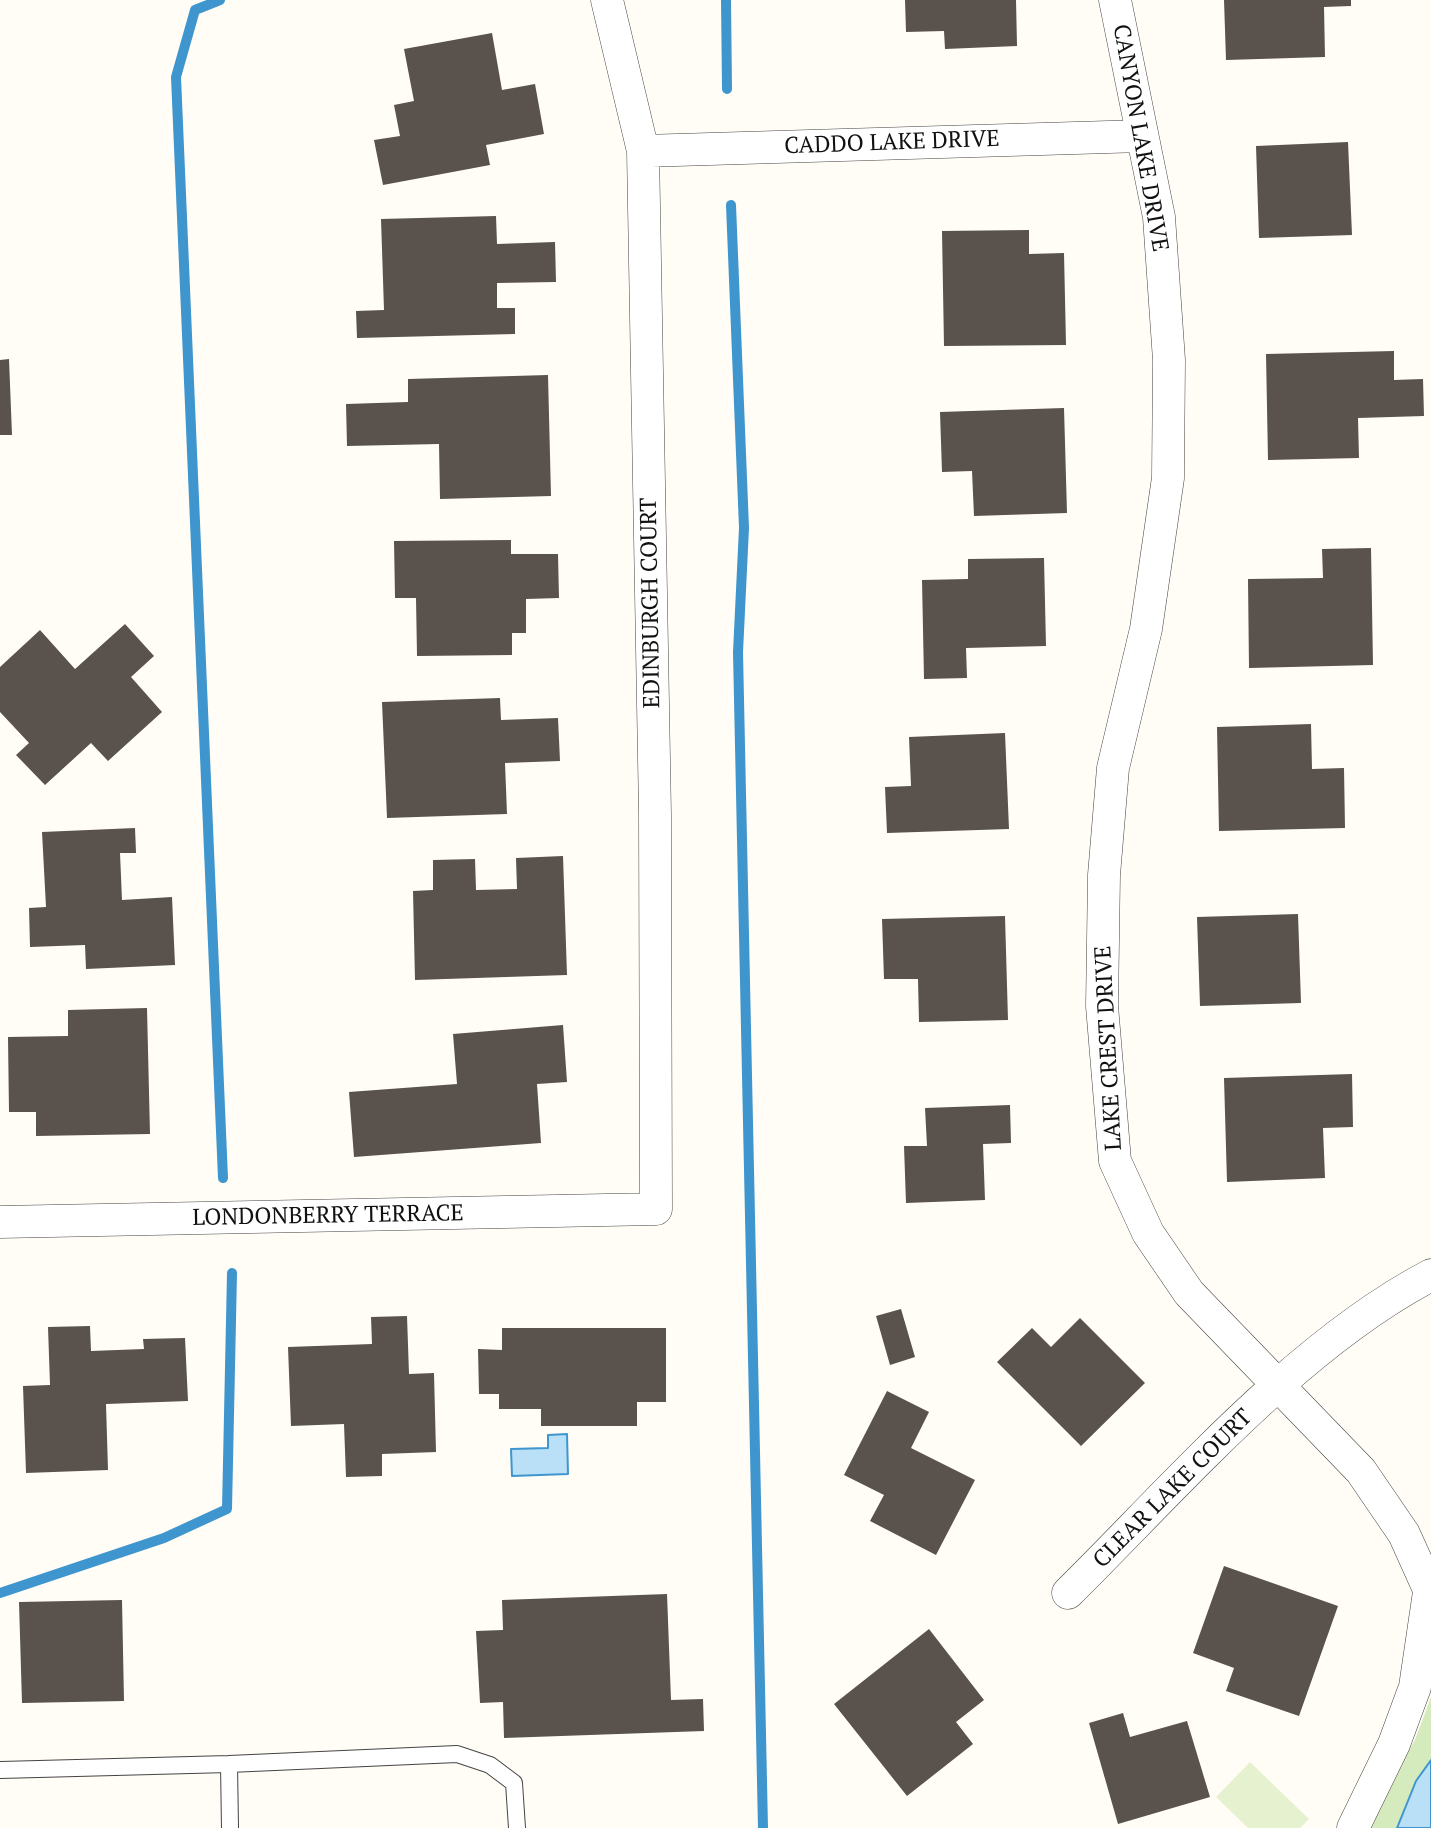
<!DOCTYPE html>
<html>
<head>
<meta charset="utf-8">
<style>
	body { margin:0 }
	canvas { display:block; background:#fffdf5 }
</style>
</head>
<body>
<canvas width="1431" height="1828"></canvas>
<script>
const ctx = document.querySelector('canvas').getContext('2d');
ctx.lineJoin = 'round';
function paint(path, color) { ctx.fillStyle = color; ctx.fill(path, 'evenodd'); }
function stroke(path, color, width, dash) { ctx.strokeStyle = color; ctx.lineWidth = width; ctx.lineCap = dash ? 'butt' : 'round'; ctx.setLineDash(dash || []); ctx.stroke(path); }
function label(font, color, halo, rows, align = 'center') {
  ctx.font = font + ' "PT Serif",serif'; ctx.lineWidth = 7; ctx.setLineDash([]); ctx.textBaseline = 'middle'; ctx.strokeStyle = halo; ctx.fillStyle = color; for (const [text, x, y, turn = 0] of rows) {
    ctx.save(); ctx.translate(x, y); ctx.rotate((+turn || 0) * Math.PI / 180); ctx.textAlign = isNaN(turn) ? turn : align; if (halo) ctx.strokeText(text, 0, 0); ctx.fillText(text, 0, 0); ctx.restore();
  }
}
paint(new Path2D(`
	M 1431,1697 L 1431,1828 L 1364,1828 L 1415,1740 Z`), '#d5ebbd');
paint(new Path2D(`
	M 1250,1762 L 1309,1819 L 1300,1828 L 1248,1828 L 1216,1797 Z`), '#e6f2cf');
const water = new Path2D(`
	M 567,1434 L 568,1474 L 512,1476 L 511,1449 L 548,1448 L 548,1435 Z
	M 1431,1760 L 1431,1828 L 1397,1828 L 1416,1781 Z`);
paint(water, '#b9e0f7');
stroke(water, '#3f96cf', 2);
stroke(new Path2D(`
	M 220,0 L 195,10 L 176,77 L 223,1178
	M 726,0 L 727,89
	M 731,205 L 744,528 L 738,652 L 763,1828
	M 0,1593 L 164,1538 L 227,1509 L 232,1273`), '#3f96cf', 10);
paint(new Path2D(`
	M 905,0 L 1016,0 L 1017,46 L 945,49 L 944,31 L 906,32 Z
	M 1224,0 L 1351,0 L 1351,6 L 1324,7 L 1325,57 L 1226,60 Z
	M 492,33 L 502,90 L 535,84 L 544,134 L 486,145 L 490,165 L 383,185 L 374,140 L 400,136 L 394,105 L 414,101 L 404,49 Z
	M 1348,142 L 1352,235 L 1259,238 L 1256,146 Z
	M 496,216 L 497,244 L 555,242 L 556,282 L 497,283 L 497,308 L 515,308 L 515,334 L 357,338 L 356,311 L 384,310 L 381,219 Z
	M 1029,230 L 1029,254 L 1064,253 L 1066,345 L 944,346 L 942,231 Z
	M 1394,351 L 1394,380 L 1423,379 L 1424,416 L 1358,418 L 1359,458 L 1268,460 L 1266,354 Z
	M 9,359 L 12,435 L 0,435 L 0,360 Z
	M 548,375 L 551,496 L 440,499 L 439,444 L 347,446 L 346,404 L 408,402 L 408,379 Z
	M 1064,408 L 1067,513 L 974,516 L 972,471 L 942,472 L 940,412 Z
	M 511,540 L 511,554 L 558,554 L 559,598 L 526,599 L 526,633 L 512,633 L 512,655 L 417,656 L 416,598 L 395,598 L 394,541 Z
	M 1371,548 L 1373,665 L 1249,668 L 1248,579 L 1323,578 L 1322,549 Z
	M 1044,558 L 1046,646 L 966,648 L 967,678 L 924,679 L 922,580 L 968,579 L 968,559 Z
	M 125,624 L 154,656 L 131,677 L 162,712 L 108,761 L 91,743 L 45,785 L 16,755 L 29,743 L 0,712 L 0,667 L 40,630 L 75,669 Z
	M 500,698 L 501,720 L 558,718 L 560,761 L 505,763 L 507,814 L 387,818 L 382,702 Z
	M 1311,724 L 1312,769 L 1344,768 L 1345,828 L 1219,831 L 1217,727 Z
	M 1005,733 L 1009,829 L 887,833 L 885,787 L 911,786 L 909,737 Z
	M 135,828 L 136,853 L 120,853 L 122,900 L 172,897 L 175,965 L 86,969 L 85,945 L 30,947 L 29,908 L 46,907 L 42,832 Z
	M 563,856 L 567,975 L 415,980 L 413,891 L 433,890 L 433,860 L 475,859 L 476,890 L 517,889 L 516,858 Z
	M 1298,914 L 1301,1003 L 1200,1006 L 1197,917 Z
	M 1005,916 L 1008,1020 L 919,1022 L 918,979 L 884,979 L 882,919 Z
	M 147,1008 L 150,1134 L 36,1136 L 36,1112 L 9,1112 L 8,1037 L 68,1036 L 68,1010 Z
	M 563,1025 L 567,1082 L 537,1084 L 541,1143 L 354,1157 L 349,1092 L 457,1084 L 453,1034 Z
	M 1352,1074 L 1353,1127 L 1323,1128 L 1325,1178 L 1227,1182 L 1224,1078 Z
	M 1010,1105 L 1011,1143 L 983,1144 L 985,1200 L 906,1203 L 904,1146 L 927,1146 L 925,1108 Z
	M 901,1309 L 915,1357 L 890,1365 L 876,1316 Z
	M 407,1316 L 409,1374 L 434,1373 L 436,1452 L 382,1454 L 382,1476 L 346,1477 L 344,1424 L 291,1426 L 288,1347 L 372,1344 L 371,1317 Z
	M 1080,1318 L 1145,1383 L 1081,1446 L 997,1362 L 1032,1328 L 1051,1347 Z
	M 90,1326 L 91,1351 L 144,1349 L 143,1339 L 185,1338 L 188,1401 L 106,1404 L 108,1470 L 26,1473 L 23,1386 L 50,1385 L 48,1327 Z
	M 502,1328 L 666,1328 L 666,1402 L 637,1402 L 637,1426 L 541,1426 L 541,1409 L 499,1409 L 499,1394 L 479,1394 L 478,1349 L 502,1350 Z
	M 887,1391 L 929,1412 L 911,1448 L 975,1480 L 936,1555 L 870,1521 L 884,1495 L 844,1475 Z
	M 1224,1566 L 1338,1606 L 1299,1716 L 1226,1691 L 1234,1668 L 1193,1653 Z
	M 667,1594 L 671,1700 L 703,1699 L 704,1731 L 504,1738 L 503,1702 L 480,1703 L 476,1631 L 503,1630 L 502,1600 Z
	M 122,1600 L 124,1701 L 22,1703 L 19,1602 Z
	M 929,1629 L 984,1700 L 956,1722 L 973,1744 L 907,1796 L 834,1704 Z
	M 1123,1713 L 1130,1737 L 1187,1721 L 1210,1797 L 1118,1824 L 1089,1723 Z`), '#5a524d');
const service = new Path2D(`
	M 0,1770 L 229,1764
	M 230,1828 L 229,1764 L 457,1754 L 490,1765 L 514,1783 L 517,1828`);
const minor = new Path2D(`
	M 1115,0 L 1159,217 L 1169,360 L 1168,478 L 1146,629 L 1113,768 L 1104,875 L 1102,1006 L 1115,1161 L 1148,1233 L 1189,1293 L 1361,1471 L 1404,1534 L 1431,1594
	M 643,151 L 1142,136
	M 0,1222 L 656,1209 L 655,814 L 643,151 L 607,0
	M 1068,1593 C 1176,1486 1297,1345 1431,1275
	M 1353,1828 L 1394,1744 L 1415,1687 L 1429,1592`);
stroke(service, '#444', 18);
stroke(minor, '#444', 33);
stroke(service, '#fff', 16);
stroke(minor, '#fff', 32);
label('23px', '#111', '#fff', [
	["CANYON LAKE DRIVE",1140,138,80],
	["CADDO LAKE DRIVE",892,143,-2],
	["EDINBURGH COURT",651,603,-91],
	["LAKE CREST DRIVE",1109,1048,-93],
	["LONDONBERRY TERRACE",328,1216,-1],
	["CLEAR LAKE COURT",1173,1489,-45]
]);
</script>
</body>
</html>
